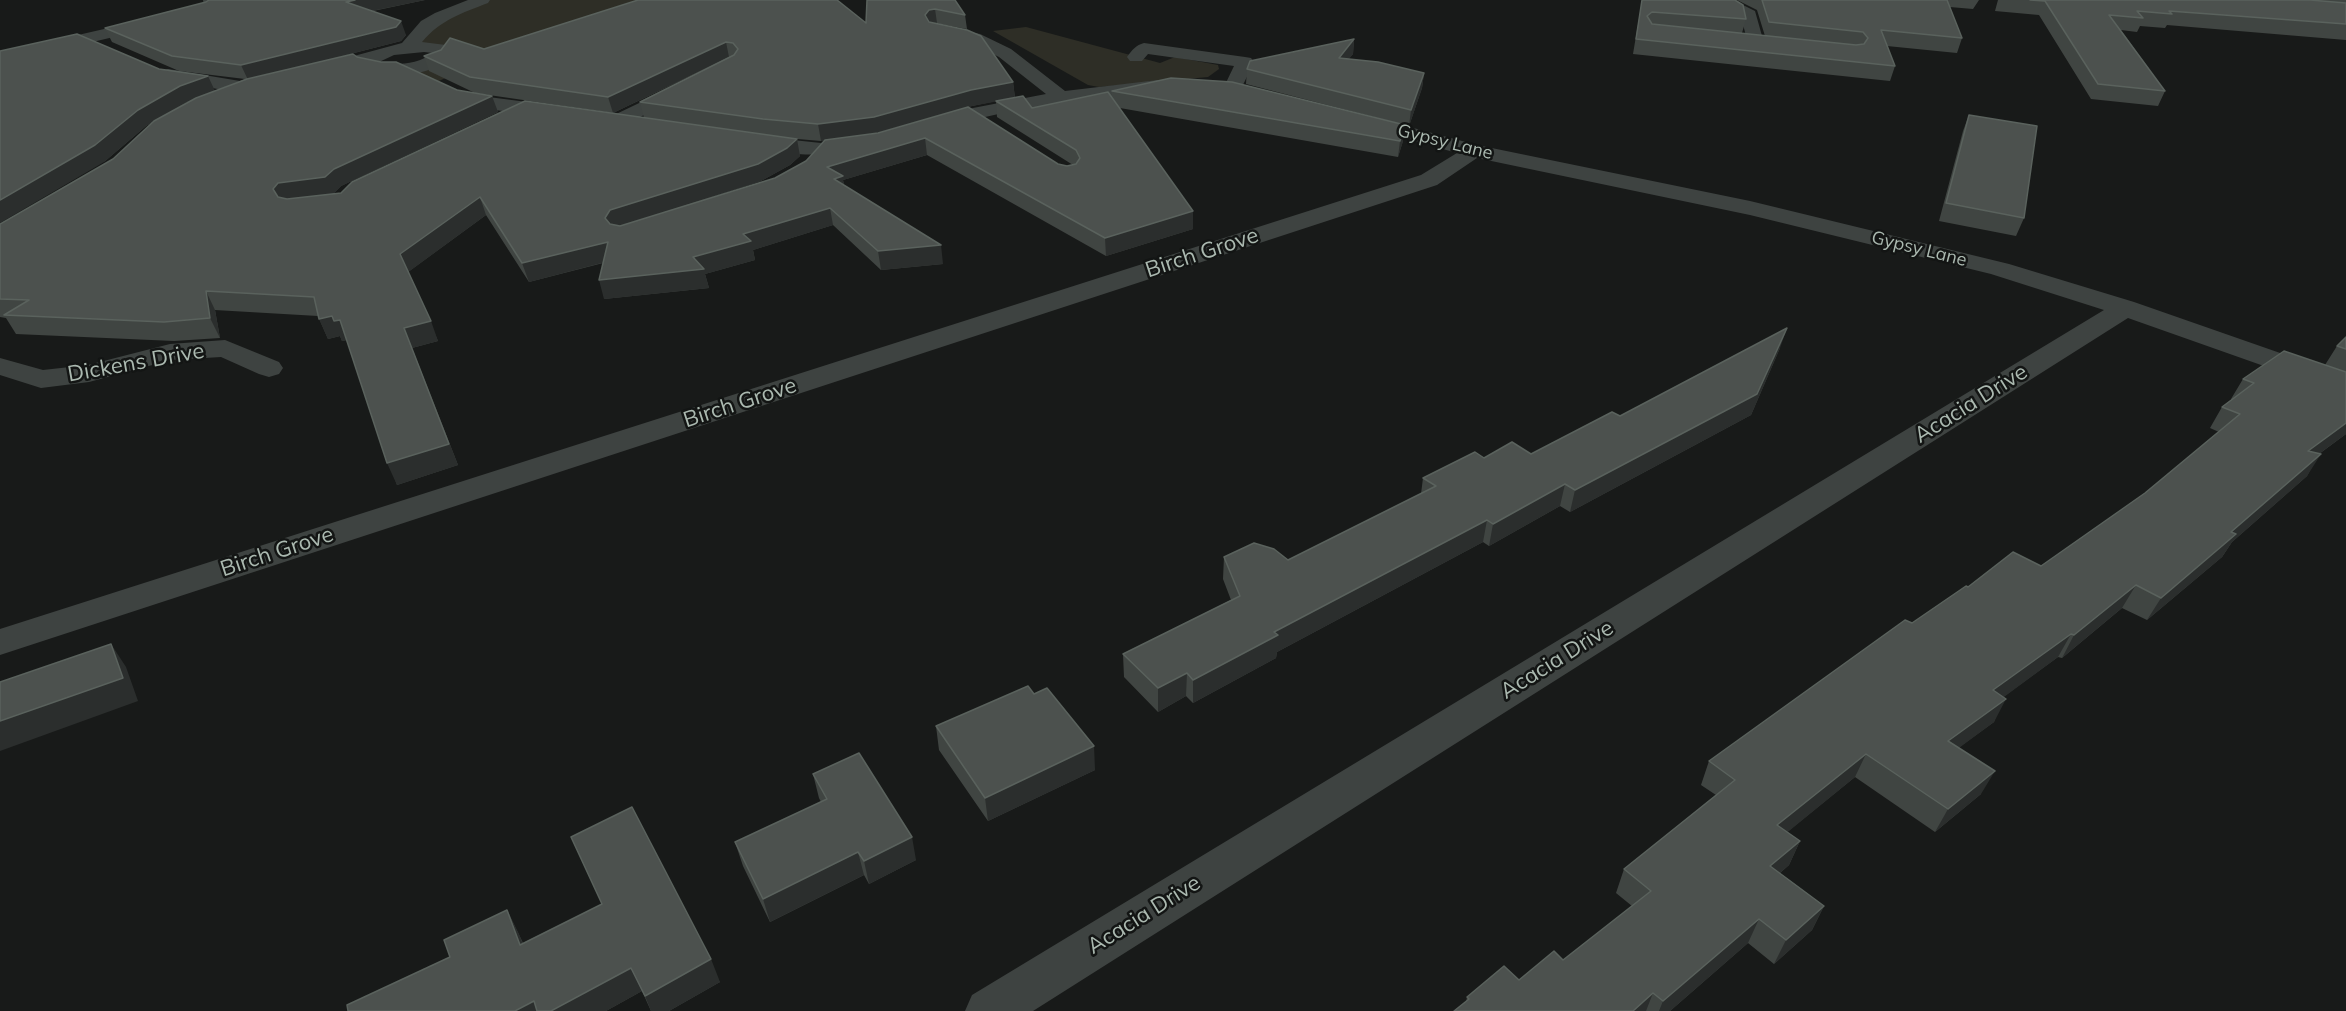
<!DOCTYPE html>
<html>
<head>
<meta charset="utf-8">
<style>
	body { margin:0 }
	canvas { display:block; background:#181a19 }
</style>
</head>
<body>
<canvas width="2346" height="1011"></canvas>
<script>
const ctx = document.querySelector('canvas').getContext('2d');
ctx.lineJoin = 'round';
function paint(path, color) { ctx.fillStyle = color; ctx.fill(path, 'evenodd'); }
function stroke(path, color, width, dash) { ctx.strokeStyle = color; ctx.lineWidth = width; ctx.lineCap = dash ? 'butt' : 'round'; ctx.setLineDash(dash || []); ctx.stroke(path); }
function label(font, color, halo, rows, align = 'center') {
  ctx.font = font + ' Mulish,sans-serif'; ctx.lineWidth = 5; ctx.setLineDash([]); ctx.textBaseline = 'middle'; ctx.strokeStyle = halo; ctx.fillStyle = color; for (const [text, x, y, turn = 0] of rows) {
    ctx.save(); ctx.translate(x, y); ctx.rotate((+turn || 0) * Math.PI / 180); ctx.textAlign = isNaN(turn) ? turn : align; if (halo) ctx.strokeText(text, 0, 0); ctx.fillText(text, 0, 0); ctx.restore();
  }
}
paint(new Path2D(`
	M 482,0 L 668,0 L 529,41 L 432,84 L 411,76 L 444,53 L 407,48 L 427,25 Z
	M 1026,27 L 1160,63 L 1175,57 L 1218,65 L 1219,69 L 1208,77 L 1099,87 L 1088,85 L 993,31 Z`), '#2e2e26');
paint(new Path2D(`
	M 203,0 L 225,0 L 220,4 L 222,7 L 211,14 L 84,44 L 78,43 L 75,39 L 78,35 L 200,7 L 204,5 Z
	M 468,0 L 490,0 L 488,3 C 462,13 440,20 422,42 L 446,45 L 453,53 C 434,79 390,77 363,70 L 360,66 L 323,75 L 317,74 L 314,70 L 317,66 L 402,43 L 421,21 L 435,13 ZM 424,52 L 433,53 C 417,65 397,65 377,63 L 394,55 Z
	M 1712,0 L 1733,0 L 1755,11 L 1764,43 L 1761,47 L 1749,47 L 1741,17 Z
	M 941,26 L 980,34 L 1011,49 L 1065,91 L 1158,80 L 1165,82 L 1167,86 L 1165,90 L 1158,92 C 1097,99 1036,105 976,119 C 961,123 942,133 927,129 L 924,125 L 927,121 L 973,108 L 1046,94 L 999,57 L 969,42 L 935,35 L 933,31 L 935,27 Z
	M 1144,43 L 1245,57 L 1251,58 L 1254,62 L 1241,89 L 1239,93 L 1225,93 L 1223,89 L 1234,66 L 1148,54 L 1142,61 L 1130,61 L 1127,57 C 1132,50 1136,45 1144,43 Z
	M 168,69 L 246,82 L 253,84 L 255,88 L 253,92 L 246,94 L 161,79 L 159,75 L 161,71 Z
	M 683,82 L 690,84 L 692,88 L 690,92 L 624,125 L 610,125 L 607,121 L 610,117 Z
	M 453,88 L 473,95 L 558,106 L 565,108 L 568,112 L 565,116 L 558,118 C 537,115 453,108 443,94 L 446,90 Z
	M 1361,114 L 1477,145 L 1750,201 L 2009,264 L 2134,302 L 2346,376 L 2346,395 L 2128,318 L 1033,1011 L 965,1011 L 972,995 L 2104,310 L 1991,274 L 1750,215 L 1477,158 L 1437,185 L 0,655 L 0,629 L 1421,175 L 1457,153 L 1354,124 L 1351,120 L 1354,116 Z
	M 755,136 L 821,143 L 861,138 L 868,140 L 871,144 L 868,148 C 830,158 786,156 748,146 L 745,142 L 748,138 Z
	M 225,340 L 279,362 L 283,368 L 279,374 L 269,377 L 259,374 L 221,357 L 171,360 L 89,382 L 41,388 L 0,375 L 0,358 L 43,370 L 88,365 L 170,344 Z`), '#3e4341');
paint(new Path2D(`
	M 209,0 L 425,0 L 373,11 L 406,35 L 401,41 L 319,62 L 357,57 L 457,90 L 492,96 L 498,112 L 341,186 L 333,194 L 341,193 L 644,118 L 640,102 L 730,57 L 613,113 L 475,93 L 429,71 L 424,56 L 484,49 L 866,23 L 957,3 L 965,15 L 967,29 L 935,23 L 1013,82 L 1015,98 L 1032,108 L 1112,97 L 1112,91 L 1403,141 L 1398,157 L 1120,108 L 1193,229 L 1106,256 L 927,155 L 843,180 L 844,185 L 943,264 L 881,270 L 833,225 L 753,250 L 755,260 L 705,274 L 709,288 L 604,299 L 603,263 L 529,282 L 486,215 L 408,272 L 438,341 L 412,348 L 458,465 L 397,485 L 347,340 L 342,341 L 340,336 L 328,339 L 318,316 L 215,310 L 220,338 L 174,341 L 16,334 L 6,318 L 0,317 L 0,224 L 113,159 L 193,100 L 187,102 L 146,126 L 104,162 L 159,69 L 215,91 L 245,79 L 179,71 L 112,42 L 105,28 L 206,2 ZM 996,101 L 997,117 L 1073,165 L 1067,166 L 1058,164 L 968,107 L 775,178 L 665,212 L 761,181 L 790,165 L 800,156 L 797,139 L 786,138 L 821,141 L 972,106 Z
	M 1642,0 L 1735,0 L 1746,19 L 1742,33 L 1765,36 L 1757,10 L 1737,0 L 1979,0 L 1973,9 L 1950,7 L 1962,38 L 1957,53 L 1887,46 L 1895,66 L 1890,81 L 1633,54 Z
	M 1998,0 L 2346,0 L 2346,40 L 2167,25 L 2165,28 L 2140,26 L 2137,32 L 2121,30 L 2165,91 L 2158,106 L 2091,99 L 2039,15 L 1995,11 Z
	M 1354,39 L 1353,54 L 1348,59 L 1424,73 L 1422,88 L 1409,126 L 1246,84 L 1247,69 Z
	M 1969,115 L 2024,218 L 2016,236 L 1939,221 L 1963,131 Z
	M 2346,337 L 2346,434 L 2319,454 L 2307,476 L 2232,542 L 2222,557 L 2147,620 L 2122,608 L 2062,658 L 2058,657 L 2003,697 L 1994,722 L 1958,748 L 1981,794 L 1935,832 L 1855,777 L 1787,832 L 1800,841 L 1789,865 L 1780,873 L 1824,906 L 1812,930 L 1774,964 L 1748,943 L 1670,1011 L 1454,1011 L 1466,1002 L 1467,997 L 1519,980 L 1563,960 L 1632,906 L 1616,893 L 1624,869 L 1716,795 L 1701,785 L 1709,761 L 1912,623 L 1968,587 L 2041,566 L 2145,493 L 2219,432 L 2210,428 L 2222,407 L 2232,399 L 2231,399 L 2243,379 L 2325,365 L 2337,346 Z
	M 1780,348 L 1751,415 L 1570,512 L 1560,506 L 1489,546 L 1483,542 L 1277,652 L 1276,658 L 1193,703 L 1186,696 L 1158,712 L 1124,677 L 1123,654 L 1231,600 L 1223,579 L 1224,557 L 1288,560 L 1421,494 L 1423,478 L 1484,458 L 1531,454 Z
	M 936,726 L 1095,770 L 988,821 L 939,750 Z
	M 813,774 L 916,860 L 869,884 L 864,875 L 770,922 L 743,866 L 735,842 L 821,802 L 819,798 Z
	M 571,837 L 720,982 L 669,1011 L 651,1011 L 642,991 L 606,1011 L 348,1011 L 450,957 L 507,910 L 523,943 L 602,904 Z`), '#404542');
paint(new Path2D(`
	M 355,0 L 425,0 L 352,15 L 346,2 Z
	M 935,9 L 937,23 L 931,24 L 927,29 L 925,15 L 929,10 Z
	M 401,21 L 406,35 L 401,41 L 248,80 L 241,65 Z
	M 1354,39 L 1353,54 L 1338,73 L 1339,58 Z
	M 726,42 L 729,57 L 613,113 L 608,97 Z
	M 1424,73 L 1422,88 L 1409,126 L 1411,110 Z
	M 208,76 L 215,91 L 187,102 L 146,126 L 104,162 L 0,223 L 0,200 L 138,110 L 180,86 Z
	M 1013,82 L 1015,98 L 972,106 L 877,133 L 821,141 L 818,124 L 971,90 Z
	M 492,96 L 498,112 L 341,186 L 332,195 L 281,207 L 273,189 L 278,183 L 334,169 Z
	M 1405,125 L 1403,141 L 1398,157 L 1400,141 Z
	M 925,138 L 927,155 L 843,180 L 846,193 L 837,196 L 827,167 Z
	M 797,139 L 800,156 L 790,165 L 761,181 L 615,228 L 610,236 L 605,218 L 610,210 Z
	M 480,197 L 486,215 L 407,273 L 400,254 Z
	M 830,208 L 833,225 L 753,250 L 755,260 L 705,274 L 709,288 L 604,299 L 599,280 L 693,257 L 743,234 Z
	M 1193,211 L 1193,229 L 1106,256 L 1105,238 Z
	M 608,242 L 613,260 L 529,282 L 522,263 Z
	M 941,245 L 943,264 L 881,270 L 878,251 Z
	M 206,291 L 215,310 L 220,338 L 210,318 Z
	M 332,316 L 340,320 L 349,340 L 342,341 L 340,336 L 328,339 L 319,319 Z
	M 431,321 L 438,341 L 412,348 L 458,465 L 397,485 L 387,463 L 404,328 Z
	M 1787,328 L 1780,348 L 1751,415 L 1570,512 L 1575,490 Z
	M 2346,423 L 2346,434 L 2294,472 L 2308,451 Z
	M 2321,454 L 2307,476 L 2232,542 L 2222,557 L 2147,620 L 2161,598 L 2231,532 Z
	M 1565,484 L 1560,506 L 1489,546 L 1493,524 Z
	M 1487,520 L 1483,542 L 1277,652 L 1276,658 L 1193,703 L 1193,680 L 1274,632 Z
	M 2136,585 L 2122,608 L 2062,658 L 2074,635 Z
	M 2071,634 L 2058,657 L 1981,714 L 1993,690 Z
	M 111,644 L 126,667 L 138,701 L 0,751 L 0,721 Z
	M 1187,673 L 1186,696 L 1158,712 L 1158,688 Z
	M 2006,699 L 1994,722 L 1936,765 L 1948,741 Z
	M 1094,746 L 1095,770 L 988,821 L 985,798 Z
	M 1866,754 L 1855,777 L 1767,849 L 1777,825 Z
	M 1995,771 L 1981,794 L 1935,832 L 1948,809 Z
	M 912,837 L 916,860 L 869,884 L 864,861 Z
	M 1800,841 L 1789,865 L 1760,890 L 1770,866 Z
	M 858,852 L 864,875 L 770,922 L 763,899 Z
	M 1824,906 L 1812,930 L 1774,964 L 1786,940 Z
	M 507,910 L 519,934 L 532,968 L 520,945 Z
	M 1759,919 L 1748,943 L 1670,1011 L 1659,1011 L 1663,1001 Z
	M 711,959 L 720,982 L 669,1011 L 651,1011 L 645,996 Z
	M 631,968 L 642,991 L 606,1011 L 551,1011 Z
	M 1653,993 L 1646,1011 L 1633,1011 Z
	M 534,1001 L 539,1011 L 515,1011 Z`), '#2b2e2d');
const building = new Path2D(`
	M 209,0 L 355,0 L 346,2 L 401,21 L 396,27 L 241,65 L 172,56 L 105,28 L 206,2 Z
	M 638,0 L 837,0 L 866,23 L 867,0 L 955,0 L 965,15 L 935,9 L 929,10 L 925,15 L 929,22 L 967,30 L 981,36 L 1013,82 L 971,90 L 874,117 L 818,124 L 763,119 L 640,102 L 734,55 L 738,49 L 733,43 L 726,42 L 608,97 L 470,77 L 424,56 L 441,50 L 450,38 L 484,49 Z
	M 1642,0 L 1735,0 L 1743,5 L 1746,19 L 1652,12 L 1647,16 L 1652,24 L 1856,45 L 1864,44 L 1868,38 L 1863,32 L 1769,22 L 1762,0 L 1947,0 L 1962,38 L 1881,30 L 1895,66 L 1636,39 Z
	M 2030,0 L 2310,0 L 2346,3 L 2346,24 L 2169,11 L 2172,14 L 2137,11 L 2143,18 L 2109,15 L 2165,91 L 2098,84 L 2045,1 Z
	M 77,34 L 159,69 L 208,76 L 180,86 L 138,110 L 95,145 L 0,200 L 0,51 Z
	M 1354,39 L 1339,58 L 1378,62 L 1424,73 L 1411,110 L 1247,69 L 1250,61 Z
	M 353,54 L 357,57 L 381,62 L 396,62 L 457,90 L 492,96 L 334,169 L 325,177 L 278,183 L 273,189 L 278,197 L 287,199 L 341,193 L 352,182 L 525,101 L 797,139 L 787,148 L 758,164 L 610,210 L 605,218 L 610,224 L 620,226 L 775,178 L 806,161 L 825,140 L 878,133 L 968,107 L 1058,164 L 1067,166 L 1076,164 L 1080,158 L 1076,150 L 996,101 L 1023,96 L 1032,108 L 1108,92 L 1193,211 L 1105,238 L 925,138 L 827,167 L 843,176 L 834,179 L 941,245 L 878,251 L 830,208 L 743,234 L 751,241 L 693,257 L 704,269 L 599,280 L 608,242 L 522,263 L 480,197 L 400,254 L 431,321 L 404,328 L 449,444 L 387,463 L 340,320 L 334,321 L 332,316 L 319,319 L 314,297 L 206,291 L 210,318 L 164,322 L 4,315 L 29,300 L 0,299 L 0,224 L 113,159 L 154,121 L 196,98 L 247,79 Z
	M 1171,78 L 1232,82 L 1405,125 L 1400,141 L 1112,91 Z
	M 1969,115 L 2037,126 L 2024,218 L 1946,203 Z
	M 1787,328 L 1757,394 L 1575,490 L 1565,484 L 1493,524 L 1487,520 L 1274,632 L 1278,635 L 1193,680 L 1187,673 L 1158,688 L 1123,654 L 1240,596 L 1224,557 L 1254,543 L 1274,549 L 1288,560 L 1436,486 L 1423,478 L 1475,452 L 1484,458 L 1512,442 L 1531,454 L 1612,412 L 1620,416 Z
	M 2346,337 L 2346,349 L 2337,346 Z
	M 2284,351 L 2346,372 L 2346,423 L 2308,451 L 2321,454 L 2231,532 L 2236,534 L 2161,598 L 2136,585 L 2074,635 L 2071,634 L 1993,690 L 2006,699 L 1948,741 L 1995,771 L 1948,809 L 1866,754 L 1777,825 L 1800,841 L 1770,866 L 1824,906 L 1786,940 L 1759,919 L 1663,1001 L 1653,993 L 1633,1011 L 1454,1011 L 1469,999 L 1467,997 L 1504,966 L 1519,980 L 1554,951 L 1563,960 L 1651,891 L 1624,869 L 1735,780 L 1709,761 L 1905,620 L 1912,623 L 1966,586 L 1968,587 L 2013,552 L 2041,566 L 2145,493 L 2240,414 L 2222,407 L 2254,383 L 2243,379 Z
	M 111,644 L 123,678 L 0,721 L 0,682 Z
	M 1028,686 L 1034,694 L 1047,688 L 1094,746 L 985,798 L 936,726 Z
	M 859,753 L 912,837 L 864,861 L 858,852 L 763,899 L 735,842 L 827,799 L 813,774 Z
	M 632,807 L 711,959 L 645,996 L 631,968 L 551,1011 L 537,1011 L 534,1001 L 515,1011 L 348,1011 L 347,1005 L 450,957 L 444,940 L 507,910 L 520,945 L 602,904 L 571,837 Z`);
paint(building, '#4c514e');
stroke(building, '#5a625d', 1.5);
label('18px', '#abb9b0', '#131514', [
	["Gypsy Lane",1445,142,14],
	["Gypsy Lane",1919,249,14]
]);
label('22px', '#abb9b0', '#131514', [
	["Birch Grove",1202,253,-18],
	["Dickens Drive",136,363,-10],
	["Birch Grove",740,403,-18],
	["Acacia Drive",1971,404,-32],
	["Birch Grove",277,552,-18],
	["Acacia Drive",1557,660,-32],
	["Acacia Drive",1144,915,-32]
]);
</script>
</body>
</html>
